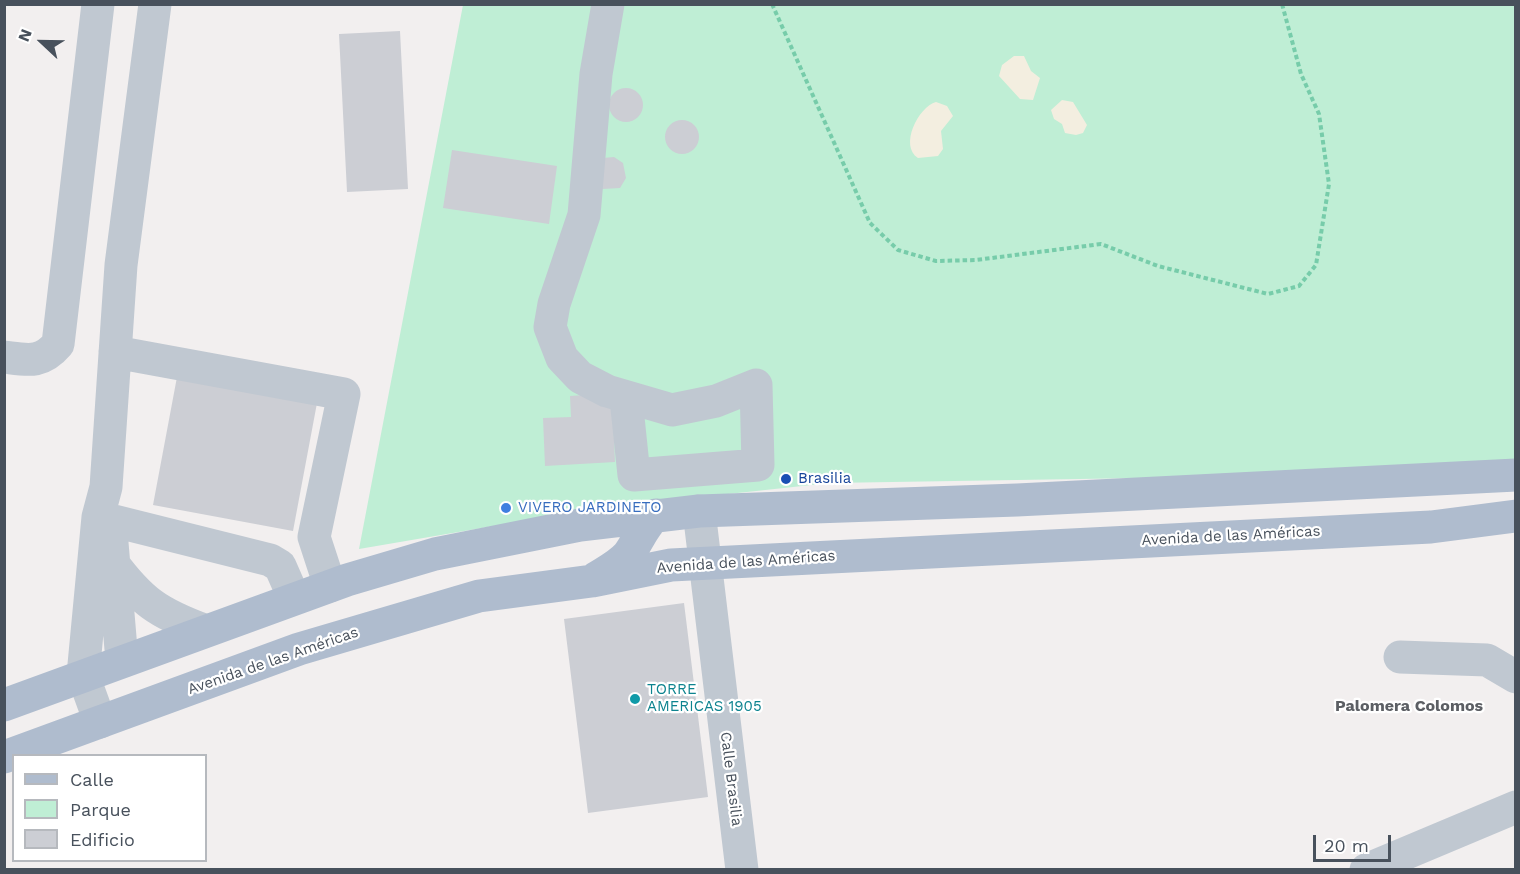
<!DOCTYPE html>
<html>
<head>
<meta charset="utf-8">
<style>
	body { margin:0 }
	#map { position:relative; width:1520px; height:874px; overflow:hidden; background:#f2efef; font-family:"Work Sans",sans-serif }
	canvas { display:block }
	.frame { position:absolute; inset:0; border:6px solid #48515c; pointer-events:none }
	.legend { position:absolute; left:12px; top:754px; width:195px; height:108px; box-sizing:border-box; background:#fff; border:2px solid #b6b9be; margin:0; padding:8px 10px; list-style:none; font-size:18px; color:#48515c }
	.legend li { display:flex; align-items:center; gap:12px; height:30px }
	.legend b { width:30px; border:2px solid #b6b9be }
	.north { position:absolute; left:12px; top:12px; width:60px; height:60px; -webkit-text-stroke:4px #fff; paint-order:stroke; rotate:292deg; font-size:16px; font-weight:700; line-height:24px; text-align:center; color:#48515c }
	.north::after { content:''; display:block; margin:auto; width:21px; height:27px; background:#48515c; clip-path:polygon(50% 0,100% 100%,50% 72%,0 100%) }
	.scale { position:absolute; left:1313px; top:835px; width:78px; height:27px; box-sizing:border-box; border:3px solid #48515c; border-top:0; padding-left:8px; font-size:18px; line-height:21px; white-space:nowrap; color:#48515c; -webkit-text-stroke:4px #fff; paint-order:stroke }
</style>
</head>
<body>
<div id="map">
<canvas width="1520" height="874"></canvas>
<div class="frame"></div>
<ul class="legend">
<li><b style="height:8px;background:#afbcce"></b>Calle</li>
<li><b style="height:16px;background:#bfeed5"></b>Parque</li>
<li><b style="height:16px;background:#ccced4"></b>Edificio</li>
</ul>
<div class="north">N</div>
<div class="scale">20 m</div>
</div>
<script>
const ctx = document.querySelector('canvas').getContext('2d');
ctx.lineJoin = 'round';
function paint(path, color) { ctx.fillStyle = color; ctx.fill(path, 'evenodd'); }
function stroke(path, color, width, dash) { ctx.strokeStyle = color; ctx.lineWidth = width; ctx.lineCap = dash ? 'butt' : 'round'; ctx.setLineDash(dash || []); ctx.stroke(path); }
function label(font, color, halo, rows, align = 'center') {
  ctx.font = font + ' "Work Sans",sans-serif'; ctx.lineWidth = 4.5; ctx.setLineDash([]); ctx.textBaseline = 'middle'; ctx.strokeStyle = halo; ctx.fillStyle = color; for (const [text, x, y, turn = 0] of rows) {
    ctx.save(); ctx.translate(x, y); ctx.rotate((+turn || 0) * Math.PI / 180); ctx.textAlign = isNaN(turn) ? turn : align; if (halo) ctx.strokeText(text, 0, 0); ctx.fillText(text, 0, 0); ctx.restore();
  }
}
paint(new Path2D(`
	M 463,5 L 1515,5 L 1515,472 L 830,483 L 599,508 L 359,549 Z`), '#bfeed5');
paint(new Path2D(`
	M 1014,56 L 1024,56 L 1031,71 L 1040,78 L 1033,100 L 1020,99 L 999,76 L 1002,65 Z
	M 1062,100 L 1073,102 L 1087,125 L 1083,133 L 1076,135 L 1065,133 L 1062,124 L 1054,119 L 1051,110 Z
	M 936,102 L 947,106 L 953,116 L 941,131 L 943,149 L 938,156 L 918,158 C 899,146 918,107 936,102 Z`), '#f3eee0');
paint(new Path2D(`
	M 400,31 L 408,189 L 347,192 L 339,34 Z
	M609 105a17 17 0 1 1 34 0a17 17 0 1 1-34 0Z
	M665 137a17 17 0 1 1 34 0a17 17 0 1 1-34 0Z
	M 452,150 L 557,166 L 549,224 L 443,208 Z
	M 614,157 L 623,163 L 626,178 L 620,188 L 603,189 L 599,186 L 603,158 Z
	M 177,377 L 317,403 L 293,531 L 153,505 Z
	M 612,393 L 615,462 L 545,466 L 543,418 L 571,417 L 570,396 Z
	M 684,603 L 708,797 L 588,813 L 564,619 Z`), '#ccced4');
stroke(new Path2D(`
	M 772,4 L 870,223 L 898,250 L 936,261 L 976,260 L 1101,244 L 1158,266 L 1268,294 L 1299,286 L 1316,265 L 1329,184 L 1319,114 L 1301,74 L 1282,4`), '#7ca', 4, [4.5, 3]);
stroke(new Path2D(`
	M 608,4 L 596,74 L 584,215 L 554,304 L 550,327 L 562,358 L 580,377 L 607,391 L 672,410 L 716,401 L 756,385 L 758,465 L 634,475 L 627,408
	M 115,352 L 344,394 L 314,537 L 330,586
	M 4,357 C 28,360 41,364 58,344 L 98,4
	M 699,511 L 742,870
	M 98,517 L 270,560 L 280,566 L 294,598
	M 112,543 L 122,661
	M 112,562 C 141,601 158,613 204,630
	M 1400,657 L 1487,660 L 1516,677
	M 100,722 L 83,675 L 98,517 L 106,487 L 121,265 L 155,4
	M 1366,870 L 1516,807`), '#c0c8d1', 33);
stroke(new Path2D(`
	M 596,578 C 607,571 619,565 628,555 C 638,542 643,526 656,515
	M 4,705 L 347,580 L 435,554 L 580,525 L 699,511 L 1017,500 L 1516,475
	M 4,757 L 299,649 L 479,596 L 592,581 L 671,565 L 1431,527 L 1516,516`), '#afbcce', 33);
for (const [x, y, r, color] of [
	[786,479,6,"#1a4fb4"],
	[506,508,6,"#3f7fe0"],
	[635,699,6,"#0f9aa8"]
]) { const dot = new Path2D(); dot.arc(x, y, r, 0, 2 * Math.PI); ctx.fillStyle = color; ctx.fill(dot); stroke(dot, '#fff', 2); }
label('15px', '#164399', '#fff', [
	["Brasilia",798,479]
], 'left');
label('15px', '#366cbe', '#fff', [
	["VIVERO JARDINETO",518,508]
], 'left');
label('15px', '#48515c', '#fff', [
	["Avenida de las Américas",1231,536,-3],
	["Avenida de las Américas",746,562,-4],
	["Avenida de las Américas",273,661,-19],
	["Calle Brasilia",731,779,83]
]);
label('15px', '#0d838f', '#fff', [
	["TORRE",647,690],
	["AMERICAS 1905",647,707]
], 'left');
label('bold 16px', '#5c5f64', '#fff', [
	["Palomera Colomos",1409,706]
]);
</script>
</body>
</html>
